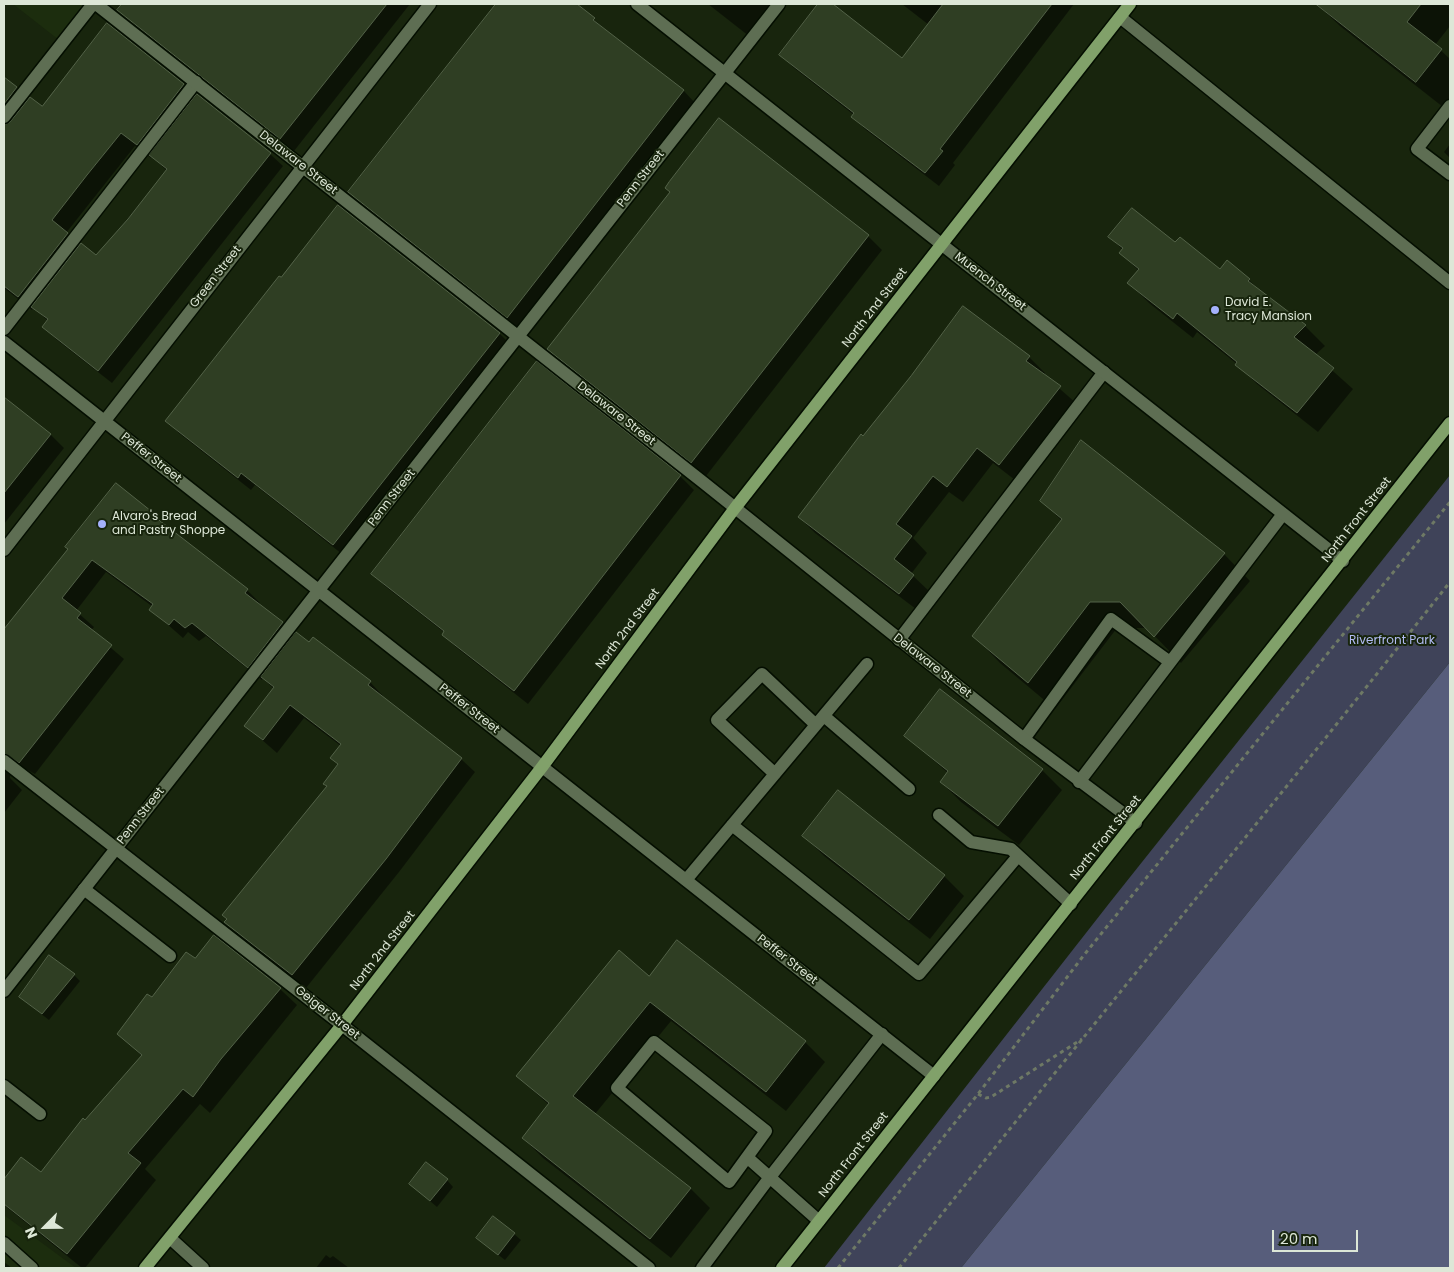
<!DOCTYPE html>
<html>
<head>
<meta charset="utf-8">
<style>
	body { margin:0 }
	#map { position:relative; width:1454px; height:1272px; overflow:hidden; background:#18250d; font-family:Poppins,sans-serif }
	canvas { display:block }
	.frame { position:absolute; inset:0; border:5px solid #dde7d7; pointer-events:none }
	.north { position:absolute; left:20px; top:1202px; width:50px; height:50px; -webkit-text-stroke:4px #18250d; paint-order:stroke; rotate:247deg; font-size:14px; font-weight:700; line-height:20px; text-align:center; color:#dde7d7 }
	.north::after { content:''; display:block; margin:auto; width:18px; height:22px; background:#dde7d7; clip-path:polygon(50% 0,100% 100%,50% 72%,0 100%) }
	.scale { position:absolute; left:1272px; top:1230px; width:86px; height:22px; box-sizing:border-box; border:2px solid #dde7d7; border-top:0; padding-left:6px; font-size:15px; line-height:18px; white-space:nowrap; color:#dde7d7; -webkit-text-stroke:4px #18250d; paint-order:stroke }
</style>
</head>
<body>
<div id="map">
<canvas width="1454" height="1272"></canvas>
<div class="frame"></div>
<div class="north">N</div>
<div class="scale">20 m</div>
</div>
<script>
const ctx = document.querySelector('canvas').getContext('2d');
ctx.lineJoin = 'round';
function paint(path, color) { ctx.fillStyle = color; ctx.fill(path, 'evenodd'); }
function stroke(path, color, width, dash) { ctx.strokeStyle = color; ctx.lineWidth = width; ctx.lineCap = dash ? 'butt' : 'round'; ctx.setLineDash(dash || []); ctx.stroke(path); }
function label(font, color, halo, rows, align = 'center') {
  ctx.font = font + ' Poppins,sans-serif'; ctx.lineWidth = 4; ctx.setLineDash([]); ctx.textBaseline = 'middle'; ctx.strokeStyle = halo; ctx.fillStyle = color; for (const [text, x, y, turn = 0] of rows) {
    ctx.save(); ctx.translate(x, y); ctx.rotate((+turn || 0) * Math.PI / 180); ctx.textAlign = isNaN(turn) ? turn : align; if (halo) ctx.strokeText(text, 0, 0); ctx.fillText(text, 0, 0); ctx.restore();
  }
}
paint(new Path2D(`
	M 13,4 L 87,4 L 59,40 Z
	M 4,1215 L 76,1268 L 4,1268 Z`), '#1c2d0e');
paint(new Path2D(`
	M 1450,475 L 1450,662 L 961,1268 L 824,1268 L 1111,901 Z`), '#3f4359');
paint(new Path2D(`
	M 1450,662 L 1450,1268 L 961,1268 Z`), '#575d7b');
paint(new Path2D(`
	M 133,4 L 410,4 L 294,151 L 138,28 L 124,15 Z
	M 498,4 L 575,4 L 608,32 L 683,90 L 696,104 L 521,330 L 363,206 L 350,192 Z
	M 708,4 L 782,4 L 754,40 Z
	M 820,4 L 831,4 L 902,59 L 929,25 L 902,4 L 1074,4 L 953,163 L 955,165 L 939,186 L 866,130 L 853,117 L 854,115 L 794,68 L 780,54 Z
	M 1317,4 L 1450,4 L 1450,26 L 1435,45 L 1450,59 L 1450,98 L 1443,107 L 1340,26 Z
	M 107,25 L 183,85 L 196,97 L 269,153 L 283,166 L 112,383 L 57,340 L 44,327 L 48,321 L 34,308 L 32,310 L 4,288 L 4,78 L 29,101 L 42,108 ZM 135,146 L 151,158 L 152,156 L 167,171 L 96,257 L 80,246 L 66,233 Z
	M 1450,144 L 1450,158 L 1444,152 Z
	M 338,206 L 500,334 L 513,347 L 347,558 L 255,485 L 251,490 L 180,434 L 167,421 Z
	M 868,236 L 882,250 L 706,476 L 563,363 L 549,349 Z
	M 1110,237 L 1176,244 L 1220,270 L 1249,280 L 1263,294 L 1305,326 L 1325,346 L 1315,355 L 1353,389 L 1318,432 L 1257,384 L 1237,364 L 1197,332 L 1193,338 L 1149,303 L 1129,283 L 1139,271 L 1120,252 L 1123,250 Z
	M 1029,357 L 1045,373 L 1044,375 L 1076,403 L 1015,480 L 993,463 L 963,502 L 949,492 L 913,538 L 927,553 L 911,574 L 930,592 L 916,609 L 815,533 L 799,517 L 863,438 Z
	M 537,363 L 680,476 L 694,490 L 528,704 L 457,648 L 443,635 L 445,633 L 386,587 L 373,574 Z
	M 4,398 L 51,435 L 64,448 L 4,524 Z
	M 1081,442 L 1224,554 L 1250,581 L 1181,663 L 1147,628 L 1117,628 L 1055,709 L 1000,663 L 974,636 L 1062,521 L 1042,501 Z
	M 116,485 L 169,530 L 247,590 L 260,603 L 259,605 L 295,636 L 309,644 L 313,639 L 370,682 L 383,696 L 382,698 L 461,759 L 475,772 L 399,872 L 306,988 L 239,936 L 225,922 L 328,786 L 339,765 L 332,758 L 341,746 L 304,718 L 277,753 L 246,726 L 274,689 L 263,678 L 262,680 L 206,636 L 199,641 L 188,632 L 183,638 L 151,610 L 153,607 L 106,572 L 76,611 L 94,627 L 91,631 L 124,659 L 35,774 L 20,766 L 11,769 L 10,778 L 22,790 L 4,813 L 4,632 L 69,549 Z
	M 906,736 L 1042,770 L 1062,790 L 1019,845 L 961,802 L 941,782 L 948,773 Z
	M 804,836 L 944,876 L 964,896 L 930,939 L 824,856 Z
	M 214,937 L 280,989 L 297,1005 L 210,1113 L 200,1104 L 145,1169 L 156,1180 L 85,1268 L 82,1268 L 4,1205 L 4,1181 L 22,1159 L 41,1174 L 142,1056 L 119,1034 L 152,999 L 195,960 Z
	M 74,975 L 80,981 L 49,1020 L 27,1003 Z
	M 650,977 L 805,1042 L 825,1062 L 786,1111 L 671,1021 L 595,1114 L 690,1188 L 710,1208 L 671,1258 L 543,1158 L 523,1138 L 549,1105 L 517,1076 Z
	M 447,1180 L 453,1187 L 437,1207 L 417,1190 Z
	M 514,1234 L 521,1240 L 505,1260 L 484,1244 Z
	M 326,1255 L 330,1258 L 333,1256 L 349,1268 L 316,1268 Z
	M 4,1262 L 12,1268 L 4,1268 Z`), '#0007');
const building = new Path2D(`
	M 122,4 L 387,4 L 280,139 L 117,10 Z
	M 496,4 L 577,4 L 595,18 L 593,20 L 684,90 L 507,318 L 348,192 Z
	M 818,4 L 833,4 L 902,58 L 943,4 L 1052,4 L 940,149 L 943,151 L 925,173 L 851,117 L 854,113 L 779,55 Z
	M 1316,4 L 1421,4 L 1407,22 L 1442,49 L 1416,82 Z
	M 107,23 L 184,84 L 137,145 L 121,133 L 87,175 L 52,220 L 68,233 L 18,297 L 4,286 L 4,125 L 10,122 L 30,97 L 42,106 Z
	M 4,77 L 17,87 L 4,104 Z
	M 197,94 L 271,153 L 98,371 L 42,327 L 48,319 L 31,307 L 81,243 L 96,255 L 128,219 L 167,169 L 149,155 Z
	M 719,118 L 869,235 L 691,463 L 547,349 L 670,192 L 665,188 L 669,182 Z
	M 338,205 L 500,333 L 333,545 L 241,473 L 238,478 L 165,421 L 279,276 L 281,277 Z
	M 1132,208 L 1175,242 L 1180,237 L 1220,269 L 1227,260 L 1250,279 L 1248,281 L 1306,325 L 1294,337 L 1334,368 L 1297,413 L 1235,365 L 1237,362 L 1177,313 L 1173,319 L 1127,283 L 1139,269 L 1119,253 L 1123,248 L 1108,237 Z
	M 963,306 L 1030,356 L 1026,361 L 1061,386 L 999,465 L 977,448 L 947,487 L 933,476 L 896,524 L 912,536 L 894,559 L 914,575 L 899,594 L 798,517 L 861,434 L 863,436 L 911,376 Z
	M 537,361 L 681,475 L 514,691 L 442,635 L 444,631 L 371,574 Z
	M 4,397 L 51,434 L 4,493 Z
	M 1081,440 L 1225,553 L 1154,637 L 1120,602 L 1090,602 L 1028,683 L 972,636 L 1062,519 L 1040,501 Z
	M 116,483 L 156,515 L 155,517 L 248,589 L 245,593 L 283,622 L 248,668 L 192,623 L 185,628 L 174,619 L 169,625 L 149,610 L 153,604 L 92,560 L 62,598 L 81,613 L 77,618 L 112,645 L 19,763 L 4,753 L 4,629 L 68,549 L 65,547 Z
	M 296,632 L 309,642 L 313,637 L 371,681 L 368,685 L 462,758 L 386,859 L 292,975 L 224,922 L 227,919 L 222,915 L 327,786 L 323,784 L 338,764 L 330,758 L 341,744 L 290,705 L 263,740 L 244,726 L 274,687 L 261,677 Z
	M 940,689 L 1043,769 L 998,826 L 940,782 L 948,771 L 904,736 Z
	M 838,790 L 945,875 L 909,920 L 802,836 Z
	M 214,935 L 281,988 L 221,1059 L 193,1097 L 183,1089 L 128,1153 L 141,1163 L 67,1254 L 4,1204 L 4,1179 L 21,1157 L 41,1172 L 83,1118 L 85,1120 L 142,1055 L 117,1034 L 147,994 L 152,997 L 186,952 L 195,958 Z
	M 677,940 L 806,1041 L 766,1092 L 650,1002 L 573,1096 L 691,1188 L 650,1239 L 522,1138 L 549,1103 L 516,1076 L 619,950 L 649,976 Z
	M 49,955 L 75,974 L 42,1014 L 19,997 Z
	M 426,1162 L 448,1179 L 430,1201 L 409,1184 Z
	M 493,1216 L 515,1233 L 498,1255 L 476,1238 Z`);
paint(building, '#2f3e23');
stroke(building, '#536248', 1);
const service = new Path2D(`
	M 1120,17 L 1450,283
	M 1450,106 L 1417,149 L 1450,174
	M 4,329 L 196,82
	M 899,640 L 1104,372
	M 824,716 L 909,789
	M 1024,739 L 1111,619 L 1170,662
	M 775,774 L 717,720 L 762,674 L 816,725
	M 1079,782 L 1283,514
	M 939,815 L 971,842 L 1011,849 L 1071,904
	M 732,825 L 919,974 L 1018,856
	M 686,880 L 867,664
	M 84,889 L 170,956
	M 342,1025 L 649,1268
	M 654,1042 L 766,1131 L 729,1182 L 617,1088 Z
	M 4,1086 L 40,1114
	M 748,1158 L 819,1221
	M 170,1238 L 203,1268
	M 4,1243 L 32,1268
	M 702,1268 L 770,1177 L 882,1034`);
const minor = new Path2D(`
	M 96,4 L 704,483 L 1024,739 L 1136,823
	M 637,4 L 1343,561
	M 4,117 L 93,4
	M 4,342 L 934,1076
	M 4,550 L 430,4
	M 4,761 L 342,1025
	M 4,991 L 779,4`);
const primary = new Path2D(`
	M 145,1268 L 342,1025 L 542,767 L 735,508 L 1130,4
	M 782,1268 L 1450,423`);
stroke(service, '#040e00', 15);
stroke(minor, '#040e00', 15);
stroke(primary, '#040e00', 15);
stroke(new Path2D(`
	M 978,1094 L 986,1098 L 991,1097 L 1082,1039
	M 838,1268 L 978,1094 L 1084,955 L 1450,502
	M 899,1268 C 1081,1038 1268,812 1450,582`), '#6e7965', 3, [4, 4]);
stroke(service, '#5e6e53', 12);
stroke(minor, '#5e6e53', 12);
stroke(primary, '#81a16a', 12);
for (const [x, y, r, color] of [
	[1215,310,5,"#a5b1fc"],
	[102,524,5,"#a5b1fc"]
]) { const dot = new Path2D(); dot.arc(x, y, r, 0, 2 * Math.PI); ctx.fillStyle = color; ctx.fill(dot); stroke(dot, '#18250d', 2); }
label('12px', '#dde7d7', '#18250d', [
	["Delaware Street",298,163,38],
	["Penn Street",641,179,-52],
	["Green Street",216,277,-52],
	["Muench Street",990,282,38],
	["North 2nd Street",875,308,-52],
	["Delaware Street",616,414,38],
	["Peffer Street",151,458,38],
	["Penn Street",392,498,-52],
	["North Front Street",1357,520,-52],
	["North 2nd Street",628,629,-53],
	["Delaware Street",932,666,38],
	["Peffer Street",469,709,38],
	["Penn Street",141,816,-52],
	["North Front Street",1106,838,-51],
	["North 2nd Street",383,951,-52],
	["Peffer Street",787,960,38],
	["Geiger Street",327,1013,38],
	["North Front Street",854,1155,-52]
]);
label('12px', '#dde7d7', '#18250d', [
	["David E.",1225,303],
	["Tracy Mansion",1225,317],
	["Alvaro's Bread",112,517],
	["and Pastry Shoppe",112,531]
], 'left');
label('12px', '#b2bcf3', '#18250d', [
	["Riverfront Park",1392,641]
]);
</script>
</body>
</html>
